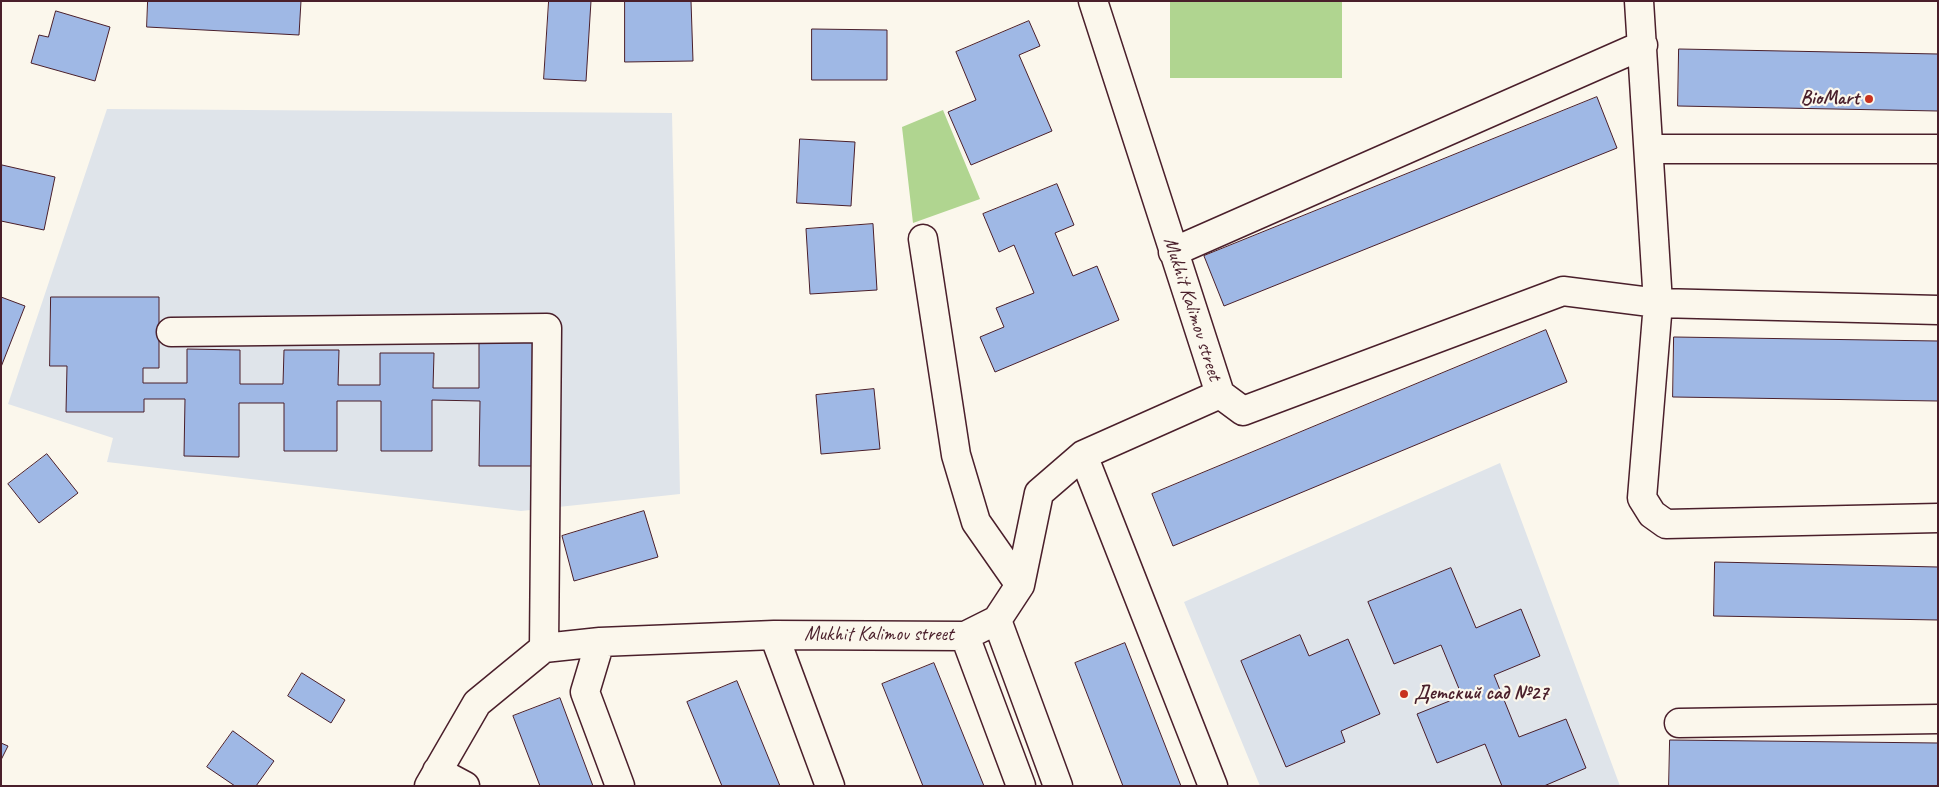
<!DOCTYPE html>
<html>
<head>
<meta charset="utf-8">
<style>
	body { margin:0 }
	#map { position:relative; width:1939px; height:787px; overflow:hidden; background:#fbf7ec; font-family:Caveat,sans-serif }
	canvas { display:block }
	.frame { position:absolute; inset:0; border:2px solid #4a1f2b; pointer-events:none }
</style>
</head>
<body>
<div id="map">
<canvas width="1939" height="787"></canvas>
<div class="frame"></div>
</div>
<script>
const ctx = document.querySelector('canvas').getContext('2d');
ctx.lineJoin = 'round';
function paint(path, color) { ctx.fillStyle = color; ctx.fill(path, 'evenodd'); }
function stroke(path, color, width, dash) { ctx.strokeStyle = color; ctx.lineWidth = width; ctx.lineCap = dash ? 'butt' : 'round'; ctx.setLineDash(dash || []); ctx.stroke(path); }
function label(font, color, halo, rows, align = 'center') {
  ctx.font = font + ' Caveat,sans-serif'; ctx.lineWidth = 4.5; ctx.setLineDash([]); ctx.textBaseline = 'middle'; ctx.strokeStyle = halo; ctx.fillStyle = color; for (const [text, x, y, turn = 0] of rows) {
    ctx.save(); ctx.translate(x, y); ctx.rotate((+turn || 0) * Math.PI / 180); ctx.textAlign = isNaN(turn) ? turn : align; if (halo) ctx.strokeText(text, 0, 0); ctx.fillText(text, 0, 0); ctx.restore();
  }
}
paint(new Path2D(`
	M 107,109 L 672,113 L 680,494 L 521,511 L 107,462 L 113,438 L 8,404 Z
	M 1500,463 L 1620,786 L 1260,786 L 1184,602 Z`), '#dfe4ea');
paint(new Path2D(`
	M 1170,1 L 1342,1 L 1342,78 L 1170,78 Z
	M 943,110 L 980,199 L 913,223 L 902,127 Z`), '#b0d590');
const building = new Path2D(`
	M 148,1 L 301,1 L 299,35 L 147,27 Z
	M 549,1 L 591,1 L 586,81 L 544,79 Z
	M 625,1 L 691,1 L 693,61 L 625,62 Z
	M 56,11 L 110,27 L 95,81 L 31,63 L 39,35 L 48,37 Z
	M 1029,21 L 1040,46 L 1019,55 L 1052,131 L 971,165 L 948,112 L 976,100 L 956,52 Z
	M 812,29 L 887,30 L 887,80 L 812,80 Z
	M 1679,49 L 1938,54 L 1938,111 L 1678,106 Z
	M 1597,97 L 1617,148 L 1224,306 L 1204,256 Z
	M 800,139 L 855,142 L 851,206 L 797,203 Z
	M 2,165 L 55,177 L 44,230 L 1,221 Z
	M 1057,184 L 1074,225 L 1055,233 L 1073,276 L 1097,266 L 1119,320 L 995,372 L 980,337 L 1004,327 L 996,308 L 1034,293 L 1014,245 L 999,252 L 983,214 Z
	M 873,224 L 877,290 L 810,294 L 806,229 Z
	M 1,297 L 25,306 L 1,367 Z
	M 51,297 L 159,297 L 159,368 L 143,368 L 143,383 L 187,383 L 187,349 L 240,350 L 240,384 L 283,384 L 284,350 L 339,350 L 338,385 L 380,385 L 380,353 L 434,353 L 433,388 L 479,388 L 479,339 L 536,339 L 536,466 L 479,466 L 480,401 L 432,400 L 432,451 L 381,451 L 381,401 L 337,401 L 337,451 L 284,451 L 284,403 L 239,403 L 239,457 L 184,456 L 185,399 L 144,399 L 144,412 L 66,412 L 67,366 L 50,366 Z
	M 1546,330 L 1567,382 L 1173,546 L 1152,494 Z
	M 1674,337 L 1938,341 L 1938,401 L 1673,397 Z
	M 874,389 L 880,449 L 821,454 L 816,395 Z
	M 47,454 L 78,493 L 39,523 L 8,484 Z
	M 644,511 L 658,557 L 574,581 L 562,536 Z
	M 1715,562 L 1938,567 L 1938,620 L 1714,616 Z
	M 1451,568 L 1476,628 L 1521,609 L 1540,656 L 1494,675 L 1519,737 L 1566,719 L 1586,768 L 1544,786 L 1502,786 L 1485,744 L 1437,763 L 1417,714 L 1462,696 L 1441,645 L 1394,664 L 1368,602 Z
	M 1300,635 L 1309,656 L 1348,639 L 1380,714 L 1341,731 L 1345,742 L 1286,767 L 1241,661 Z
	M 1125,643 L 1181,786 L 1123,786 L 1075,663 Z
	M 934,663 L 984,786 L 923,786 L 882,684 Z
	M 302,673 L 345,700 L 331,723 L 288,696 Z
	M 737,681 L 780,786 L 722,786 L 687,702 Z
	M 560,698 L 593,786 L 540,786 L 513,716 Z
	M 233,731 L 274,761 L 256,786 L 235,786 L 207,767 Z
	M 1670,740 L 1938,743 L 1938,786 L 1669,786 Z
	M 1,743 L 8,746 L 1,760 Z`);
paint(building, '#9fb8e5');
stroke(building, '#4a1f2b', 1);
const minor = new Path2D(`
	M 1639,1 L 1658,303 L 1642,498 L 1652,514 L 1666,524 L 1938,518
	M 1650,149 L 1938,149
	M 923,239 L 956,455 L 976,522 L 1020,585
	M 1173,252 L 1643,45
	M 171,332 L 547,328 L 544,648
	M 1220,394 L 1243,411 L 1563,291 L 1658,303 L 1938,310
	M 1083,455 L 1213,786
	M 997,620 L 1058,786
	M 774,635 L 830,786
	M 965,636 L 1021,786
	M 600,642 L 585,692 L 620,786
	M 1679,723 L 1938,719
	M 437,771 L 465,786
	M 429,786 L 477,703 L 544,648 L 600,642 L 774,635 L 965,636 L 997,620 L 1020,585 L 1039,493 L 1083,455 L 1220,394 L 1093,1`);
stroke(minor, '#4a1f2b', 31);
stroke(minor, '#fbf7ec', 28);
for (const [x, y, r, color] of [
	[1869,99,5,"#c8321e"],
	[1404,694,5,"#c8321e"]
]) { const dot = new Path2D(); dot.arc(x, y, r, 0, 2 * Math.PI); ctx.fillStyle = color; ctx.fill(dot); stroke(dot, '#fbf7ec', 2); }
label('bold 20px', '#4a1f2b', '#fbf7ec', [
	["BioMart",1859,99],
	["Детский сад №27",1414,694,"left"]
], 'right');
label('20px', '#4a1f2b', '#fbf7ec', [
	["Mukhit Kalimov street",1192,309,72],
	["Mukhit Kalimov street",879,635]
]);
</script>
</body>
</html>
